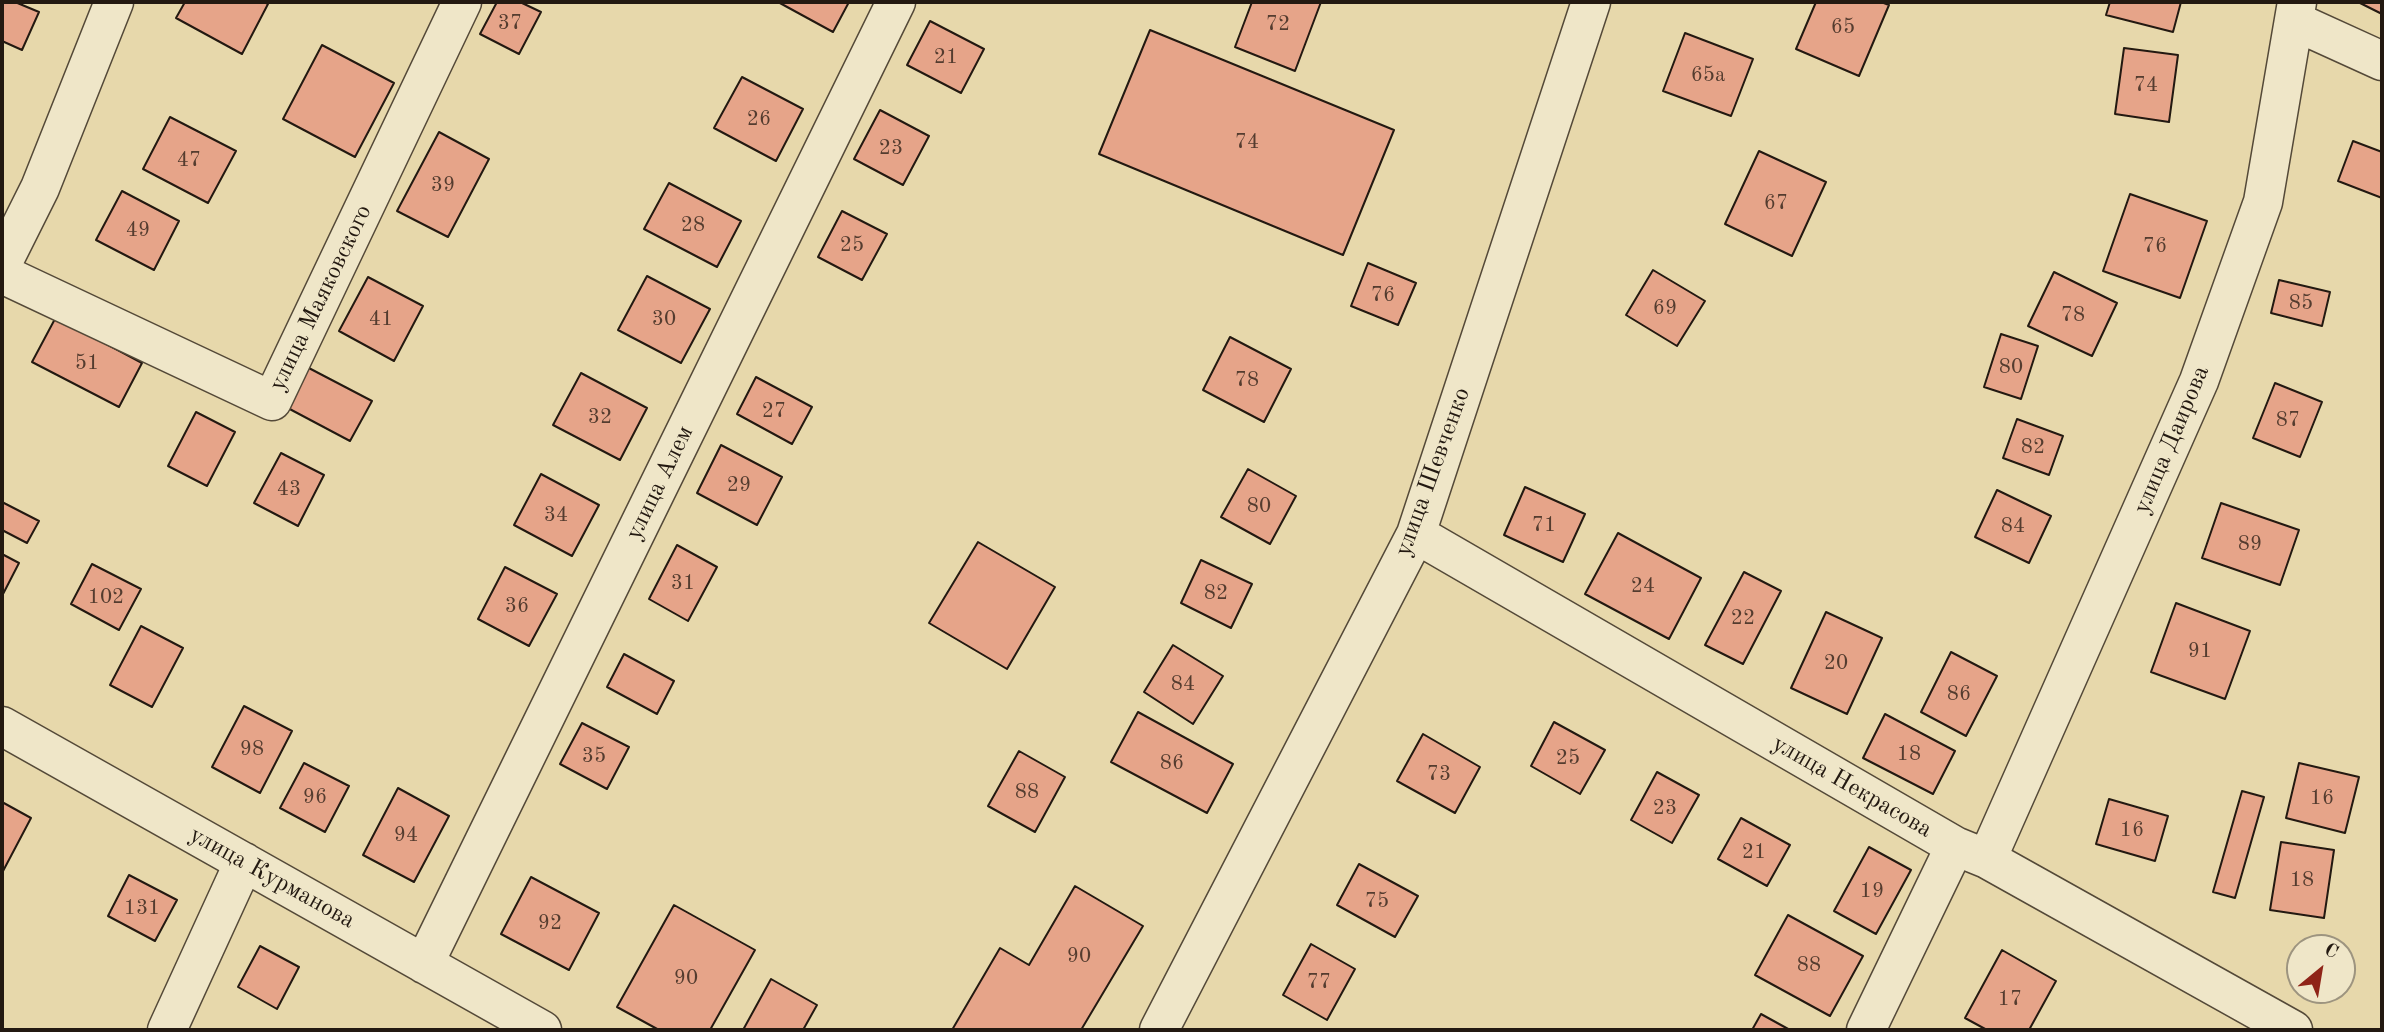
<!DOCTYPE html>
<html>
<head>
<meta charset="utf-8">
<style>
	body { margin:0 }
	#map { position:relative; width:2384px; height:1032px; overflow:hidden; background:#e7d8ab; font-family:"Old Standard TT",serif }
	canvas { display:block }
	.frame { position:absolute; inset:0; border:4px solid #231911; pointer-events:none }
	.north { position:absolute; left:2286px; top:934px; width:70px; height:70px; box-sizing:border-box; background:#efe6c8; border:2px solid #9d947f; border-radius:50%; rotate:30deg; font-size:19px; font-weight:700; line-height:28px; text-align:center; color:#231911 }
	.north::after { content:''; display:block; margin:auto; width:24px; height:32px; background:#8f2418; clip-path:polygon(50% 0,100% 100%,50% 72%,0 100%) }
</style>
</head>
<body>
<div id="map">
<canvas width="2384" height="1032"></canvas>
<div class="frame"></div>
<div class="north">С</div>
</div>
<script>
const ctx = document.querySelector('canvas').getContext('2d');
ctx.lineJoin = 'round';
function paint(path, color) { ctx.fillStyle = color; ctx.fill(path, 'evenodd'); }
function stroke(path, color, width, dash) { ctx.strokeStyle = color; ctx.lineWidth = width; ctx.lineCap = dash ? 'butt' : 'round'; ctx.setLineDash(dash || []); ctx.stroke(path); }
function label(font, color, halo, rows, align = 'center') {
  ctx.font = font + ' "Old Standard TT",serif'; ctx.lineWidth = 5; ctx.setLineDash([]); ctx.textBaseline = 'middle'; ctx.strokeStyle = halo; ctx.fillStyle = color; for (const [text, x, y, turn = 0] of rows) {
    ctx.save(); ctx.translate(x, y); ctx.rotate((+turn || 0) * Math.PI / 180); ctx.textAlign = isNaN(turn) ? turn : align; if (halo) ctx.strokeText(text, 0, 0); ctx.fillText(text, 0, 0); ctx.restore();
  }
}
const building = new Path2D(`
	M 2,2 L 15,2 L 39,12 L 22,50 L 2,41 Z
	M 185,2 L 264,2 L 268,4 L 242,54 L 176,18 Z
	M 497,2 L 520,2 L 541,12 L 519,54 L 480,34 Z
	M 778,2 L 849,2 L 833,32 Z
	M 1252,2 L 1321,2 L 1295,71 L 1235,47 Z
	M 1816,2 L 1881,2 L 1889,5 L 1859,76 L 1796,49 Z
	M 2110,2 L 2181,2 L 2173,32 L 2106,15 Z
	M 2358,2 L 2382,2 L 2382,14 Z
	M 930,21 L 984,49 L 961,93 L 907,65 Z
	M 1150,30 L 1394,130 L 1343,255 L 1099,154 Z
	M 1685,33 L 1753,59 L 1731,116 L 1663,91 Z
	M 322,45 L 394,83 L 355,157 L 283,119 Z
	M 2124,48 L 2178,55 L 2169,122 L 2115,114 Z
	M 742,77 L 803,109 L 776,161 L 714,128 Z
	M 880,110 L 929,136 L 903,185 L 854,159 Z
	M 170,117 L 236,151 L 208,203 L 143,169 Z
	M 439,132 L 489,159 L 448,237 L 397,211 Z
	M 2353,141 L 2382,152 L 2382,198 L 2338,181 Z
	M 1759,151 L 1826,182 L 1792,256 L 1725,224 Z
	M 669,183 L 741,221 L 717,267 L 644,229 Z
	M 122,191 L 179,221 L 154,270 L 96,240 Z
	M 2130,194 L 2207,221 L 2180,298 L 2103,271 Z
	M 842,211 L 887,234 L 862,280 L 818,257 Z
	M 1368,263 L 1416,283 L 1398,325 L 1351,306 Z
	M 1653,270 L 1705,301 L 1677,346 L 1626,315 Z
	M 2054,272 L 2117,303 L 2092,356 L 2028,326 Z
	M 647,276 L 710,309 L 681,363 L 618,330 Z
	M 368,277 L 423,306 L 394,361 L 339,331 Z
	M 2279,280 L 2330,292 L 2322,326 L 2271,313 Z
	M 56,317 L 142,363 L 119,407 L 32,362 Z
	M 2001,334 L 2038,346 L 2021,399 L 1984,387 Z
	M 1230,337 L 1291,369 L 1264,422 L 1203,390 Z
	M 305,366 L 372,401 L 350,441 L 284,406 Z
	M 581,373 L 647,408 L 620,460 L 553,425 Z
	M 756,377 L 812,407 L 792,444 L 737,414 Z
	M 2275,383 L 2322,402 L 2300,457 L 2253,438 Z
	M 196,412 L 235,432 L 207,486 L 168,466 Z
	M 2017,419 L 2063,436 L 2049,475 L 2003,458 Z
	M 721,445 L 782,477 L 757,525 L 697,493 Z
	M 281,453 L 324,475 L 298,526 L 254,503 Z
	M 1248,469 L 1296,496 L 1270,544 L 1221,517 Z
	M 541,474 L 599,505 L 572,556 L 514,525 Z
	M 1525,487 L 1585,514 L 1563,562 L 1504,535 Z
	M 1997,490 L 2051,516 L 2029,563 L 1975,537 Z
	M 2,502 L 39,521 L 27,543 L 2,530 Z
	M 2221,503 L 2299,530 L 2280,585 L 2202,558 Z
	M 1618,533 L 1701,578 L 1669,639 L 1585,594 Z
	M 978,542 L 1055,587 L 1007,669 L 929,623 Z
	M 677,545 L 717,567 L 688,621 L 649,599 Z
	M 2,554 L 19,563 L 2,596 Z
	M 1201,560 L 1252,584 L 1231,628 L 1181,603 Z
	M 92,564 L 141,589 L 119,630 L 71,604 Z
	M 505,567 L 557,594 L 529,646 L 478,619 Z
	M 1744,572 L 1781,591 L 1743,664 L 1705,645 Z
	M 2176,603 L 2250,631 L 2225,699 L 2151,672 Z
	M 1826,612 L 1882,638 L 1847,714 L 1791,688 Z
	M 141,626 L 183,648 L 152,707 L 110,685 Z
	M 1173,645 L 1223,676 L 1193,724 L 1144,692 Z
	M 1951,652 L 1997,676 L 1966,736 L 1921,712 Z
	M 624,654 L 674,681 L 657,714 L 607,687 Z
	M 244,706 L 292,731 L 260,793 L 212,767 Z
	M 1138,712 L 1233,764 L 1207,813 L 1111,762 Z
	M 1885,714 L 1955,751 L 1933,794 L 1863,758 Z
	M 1554,722 L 1605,750 L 1580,794 L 1531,766 Z
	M 582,723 L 629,747 L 607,789 L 560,764 Z
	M 1423,734 L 1480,767 L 1455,813 L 1397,781 Z
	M 1019,751 L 1065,777 L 1035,832 L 988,806 Z
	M 304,763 L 349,786 L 325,832 L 280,808 Z
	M 2299,763 L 2359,777 L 2345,833 L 2286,818 Z
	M 1657,772 L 1699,795 L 1672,843 L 1631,820 Z
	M 398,788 L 449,816 L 414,882 L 363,855 Z
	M 2242,791 L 2264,797 L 2235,898 L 2213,892 Z
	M 2109,799 L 2168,816 L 2155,861 L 2096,844 Z
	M 2,802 L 31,818 L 2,873 Z
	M 1741,818 L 1790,845 L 1767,886 L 1718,859 Z
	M 2281,842 L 2334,850 L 2324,918 L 2270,910 Z
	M 1869,847 L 1911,870 L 1876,934 L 1834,911 Z
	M 1359,864 L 1418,896 L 1395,937 L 1337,905 Z
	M 129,875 L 177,900 L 155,941 L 108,916 Z
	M 531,877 L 599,913 L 569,970 L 501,934 Z
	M 1075,886 L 1143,926 L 1081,1030 L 952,1030 L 1000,948 L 1029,965 Z
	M 674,905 L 755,950 L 710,1030 L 659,1030 L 617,1007 Z
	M 1788,915 L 1863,956 L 1830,1016 L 1755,975 Z
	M 1311,944 L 1355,969 L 1327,1020 L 1283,995 Z
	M 260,946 L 299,967 L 277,1009 L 238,987 Z
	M 2002,950 L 2056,981 L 2029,1030 L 1987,1030 L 1965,1018 Z
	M 771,979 L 817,1005 L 803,1030 L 743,1030 Z
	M 1761,1014 L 1790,1030 L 1752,1030 Z`);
paint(building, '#e6a489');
stroke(building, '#231911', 2);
const minor = new Path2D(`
	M 2294,21 L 2382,61
	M 2,264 L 40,188 L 114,2
	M 2,274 L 272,401 L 462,2
	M 1416,534 L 1955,846 L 1987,859 L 2293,1030
	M 2,726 L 542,1030
	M 1987,859 L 2199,381 L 2263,202 L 2297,2
	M 424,964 L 896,2
	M 167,1030 L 244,862
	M 1159,1030 L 1416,534 L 1591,2
	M 1866,1030 L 1955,846`);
stroke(minor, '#544938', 41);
stroke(minor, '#efe6c8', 38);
label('21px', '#543c2f', null, [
	["37",510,23],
	["72",1278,24],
	["65",1843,27],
	["21",946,57],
	["65а",1708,75],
	["74",2146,85],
	["26",759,119],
	["74",1247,142],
	["23",891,148],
	["47",189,160],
	["39",443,185],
	["67",1776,203],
	["28",693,225],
	["49",138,230],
	["25",852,245],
	["76",2155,246],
	["76",1383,295],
	["85",2301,303],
	["69",1665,308],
	["78",2073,315],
	["41",381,319],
	["30",664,319],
	["51",87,363],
	["80",2011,367],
	["78",1247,380],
	["27",774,411],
	["32",600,417],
	["87",2288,420],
	["82",2033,447],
	["29",739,485],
	["43",289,489],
	["80",1259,506],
	["34",556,515],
	["71",1544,525],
	["84",2013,526],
	["89",2250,544],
	["31",683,583],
	["24",1643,586],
	["82",1216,593],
	["102",106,597],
	["36",517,606],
	["22",1743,618],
	["91",2200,651],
	["20",1836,663],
	["84",1183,684],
	["86",1959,694],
	["98",252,749],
	["18",1909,754],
	["35",594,756],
	["25",1568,758],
	["86",1172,763],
	["73",1439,774],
	["88",1027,792],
	["96",315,797],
	["16",2322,798],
	["23",1665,808],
	["16",2132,830],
	["94",406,835],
	["21",1754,852],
	["18",2302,880],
	["19",1872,891],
	["75",1377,901],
	["131",142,908],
	["92",550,923],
	["90",1079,956],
	["88",1809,965],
	["90",686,978],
	["77",1319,982],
	["17",2010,999]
]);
label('24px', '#231911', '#efe6c8', [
	["улица Маяковского",321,298,-64],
	["улица Даирова",2172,440,-67],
	["улица Шевченко",1433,472,-70],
	["улица Алем",660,483,-64],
	["улица Некрасова",1852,787,30],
	["улица Курманова",272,878,29]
]);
</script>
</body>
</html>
